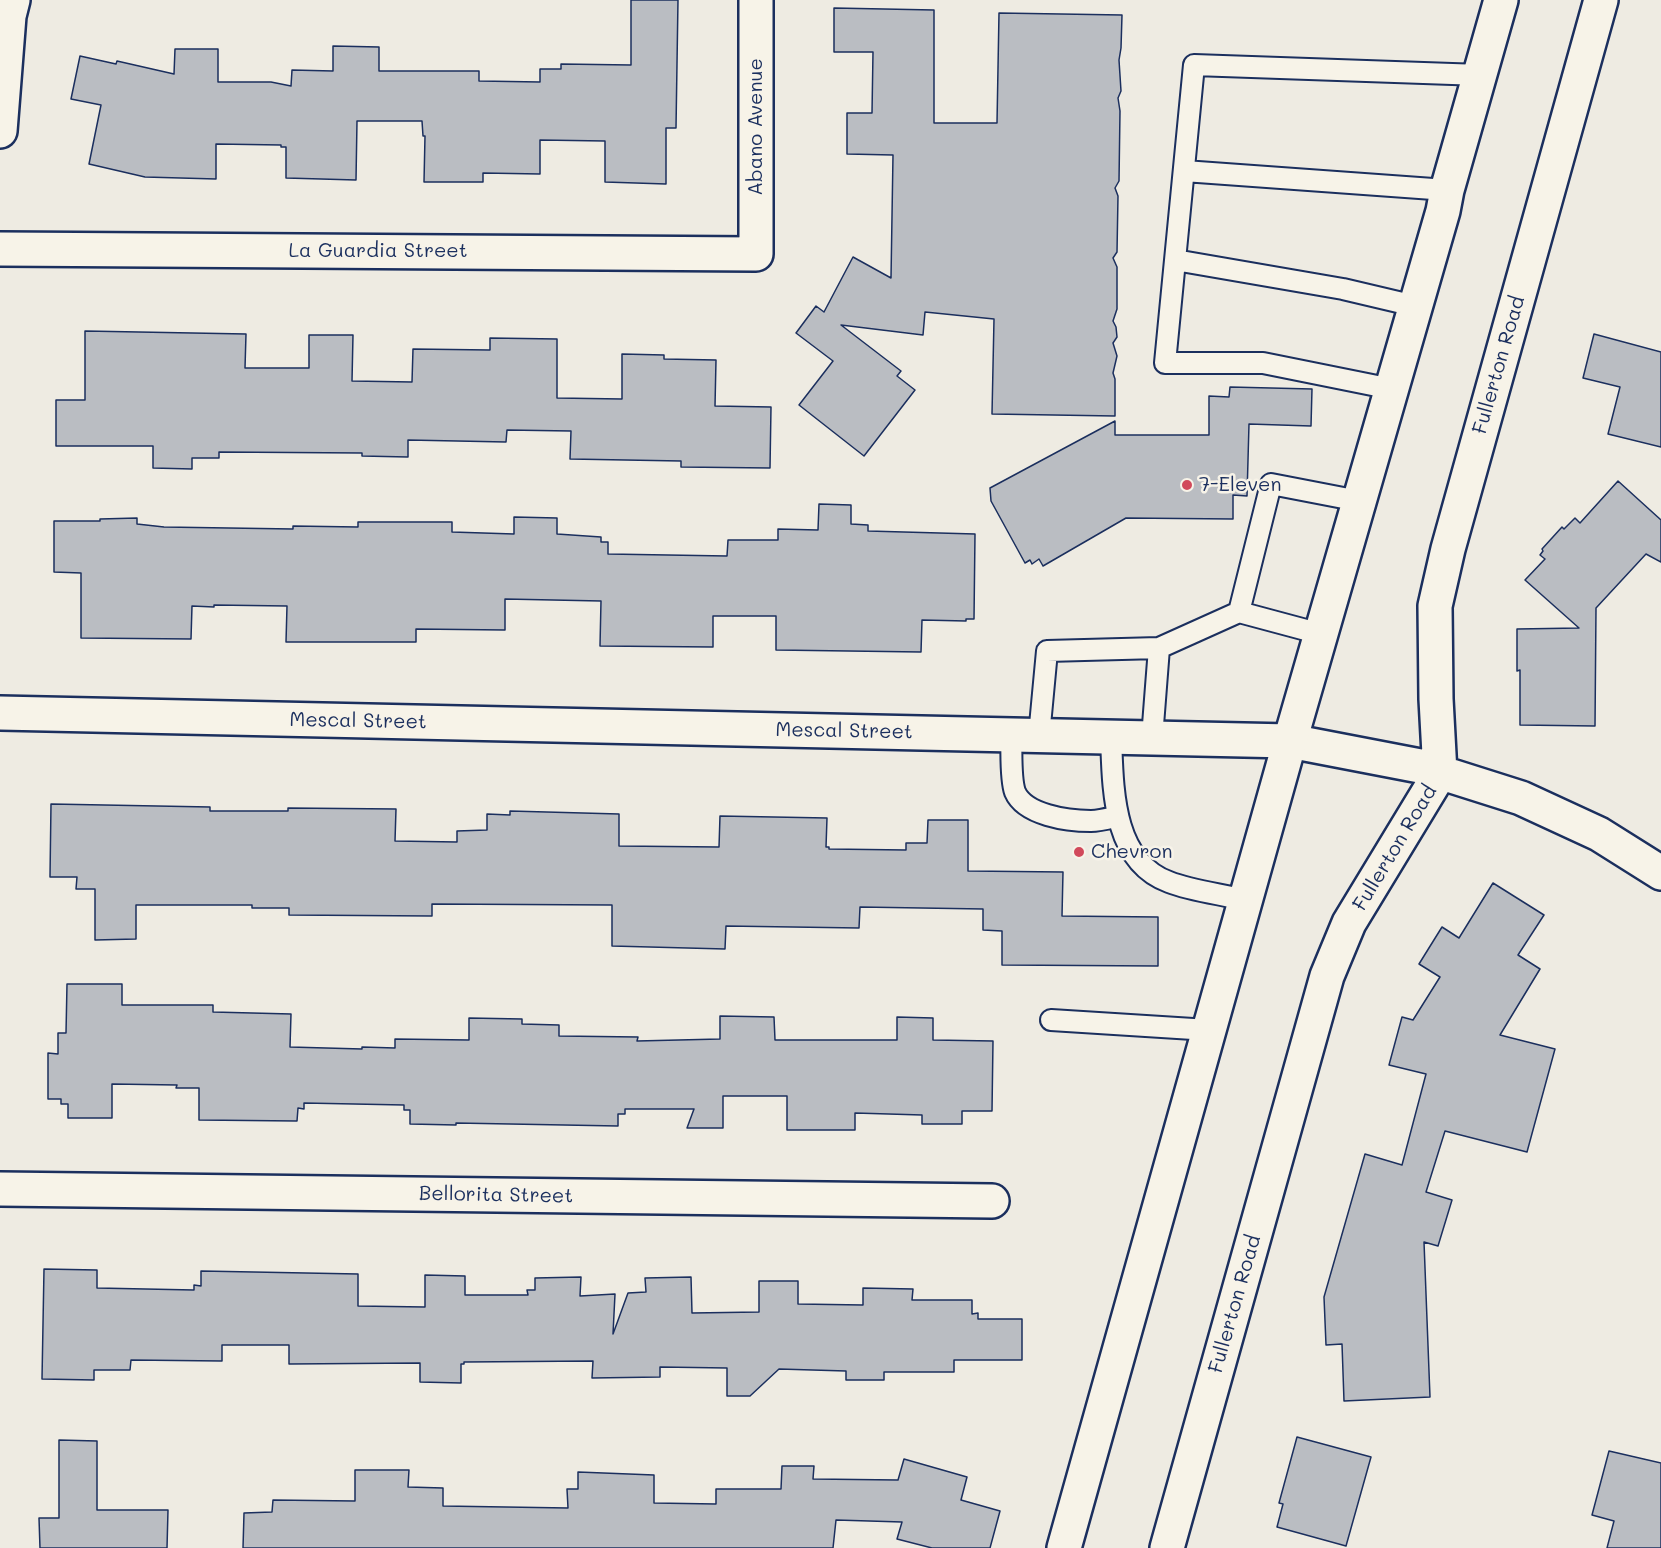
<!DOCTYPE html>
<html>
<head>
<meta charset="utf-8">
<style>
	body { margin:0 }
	canvas { display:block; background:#eeebe2 }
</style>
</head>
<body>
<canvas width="1661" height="1548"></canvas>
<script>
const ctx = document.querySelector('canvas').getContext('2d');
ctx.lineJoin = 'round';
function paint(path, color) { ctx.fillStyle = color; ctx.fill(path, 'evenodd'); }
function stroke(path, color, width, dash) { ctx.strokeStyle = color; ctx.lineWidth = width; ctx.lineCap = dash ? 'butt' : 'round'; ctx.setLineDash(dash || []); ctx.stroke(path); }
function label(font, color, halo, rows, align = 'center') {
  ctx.font = font + ' Mali,sans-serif'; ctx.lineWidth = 5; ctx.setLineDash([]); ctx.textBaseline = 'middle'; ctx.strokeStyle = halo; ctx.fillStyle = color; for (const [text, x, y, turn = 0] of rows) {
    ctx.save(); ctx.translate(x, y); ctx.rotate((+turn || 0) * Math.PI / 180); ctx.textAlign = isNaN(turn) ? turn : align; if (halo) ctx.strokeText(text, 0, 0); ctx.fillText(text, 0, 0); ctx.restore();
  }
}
const building = new Path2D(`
	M 631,0 L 678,0 L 676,128 L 666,128 L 666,184 L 605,182 L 605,141 L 540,140 L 540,174 L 483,173 L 483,182 L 424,182 L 425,136 L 423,136 L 422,121 L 357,121 L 356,180 L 286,178 L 286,147 L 281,147 L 281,145 L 216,144 L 216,179 L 145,177 L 89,164 L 101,105 L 71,99 L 80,56 L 116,64 L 117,61 L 174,74 L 175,49 L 218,49 L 218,82 L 271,82 L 291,86 L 292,70 L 333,71 L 333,46 L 379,47 L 379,71 L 479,71 L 479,81 L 540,82 L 540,69 L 561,69 L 561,64 L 631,65 Z
	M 834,8 L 934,10 L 934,123 L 997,123 L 999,13 L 1122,15 L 1121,48 L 1119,60 L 1121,91 L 1118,98 L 1120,111 L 1119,181 L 1115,188 L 1118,196 L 1117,252 L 1113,258 L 1117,267 L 1117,309 L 1113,321 L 1116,327 L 1117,337 L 1113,343 L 1117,356 L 1113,373 L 1115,379 L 1115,416 L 992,414 L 994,319 L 925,312 L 923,335 L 841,325 L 901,371 L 897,376 L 915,390 L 864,456 L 799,405 L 833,361 L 796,333 L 816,306 L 824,312 L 853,257 L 891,278 L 893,155 L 847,154 L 847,113 L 872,113 L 873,52 L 834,52 Z
	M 85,331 L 246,334 L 245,368 L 309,368 L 309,335 L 353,335 L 352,381 L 412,382 L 413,349 L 490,350 L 490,338 L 557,339 L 557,398 L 622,399 L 622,354 L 664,355 L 664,359 L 716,360 L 715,406 L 771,407 L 770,468 L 681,467 L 681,461 L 570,459 L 571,431 L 507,430 L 506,442 L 408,440 L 408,457 L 362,456 L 362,453 L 219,452 L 219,458 L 192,458 L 192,469 L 153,468 L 153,446 L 56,446 L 56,400 L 85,400 Z
	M 1594,334 L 1661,352 L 1661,447 L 1608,434 L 1620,387 L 1583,378 Z
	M 1230,387 L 1312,389 L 1311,426 L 1249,424 L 1247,496 L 1233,495 L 1233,519 L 1126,518 L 1043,566 L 1039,559 L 1032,564 L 1030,560 L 1025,563 L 991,501 L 990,488 L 1115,421 L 1115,435 L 1209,435 L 1209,396 L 1229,397 Z
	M 1618,481 L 1661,520 L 1661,562 L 1646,554 L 1596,608 L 1595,726 L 1520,725 L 1520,670 L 1517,671 L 1517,629 L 1579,628 L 1525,580 L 1545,559 L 1540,555 L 1543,551 L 1542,549 L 1562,527 L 1564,529 L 1575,518 L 1580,523 Z
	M 819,504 L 851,505 L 851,524 L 868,525 L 868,531 L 975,534 L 974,619 L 966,619 L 966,621 L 922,620 L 921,652 L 776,650 L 776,616 L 713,616 L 713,647 L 600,646 L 601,601 L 505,599 L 505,630 L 416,629 L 416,642 L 286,642 L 287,606 L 214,605 L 214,607 L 192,606 L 191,639 L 81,638 L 81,573 L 54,572 L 54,521 L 100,521 L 100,519 L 137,518 L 137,524 L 164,527 L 293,529 L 293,526 L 358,527 L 358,522 L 452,522 L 452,532 L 514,534 L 514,517 L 557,518 L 557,534 L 601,537 L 601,542 L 608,542 L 608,554 L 727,556 L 728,540 L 778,540 L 778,529 L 818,530 Z
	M 51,804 L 210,807 L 210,811 L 288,811 L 288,808 L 396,809 L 395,841 L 457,842 L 457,831 L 487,830 L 487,814 L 510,815 L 510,811 L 619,814 L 619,846 L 719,847 L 720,816 L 827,818 L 826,847 L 829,847 L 829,849 L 906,850 L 906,843 L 927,843 L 928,820 L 968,820 L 968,871 L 1063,872 L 1062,916 L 1158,917 L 1158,966 L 1002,965 L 1002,931 L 983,930 L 983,909 L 860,907 L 859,928 L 726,926 L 725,949 L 612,946 L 612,905 L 432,904 L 432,916 L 289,915 L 289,908 L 252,908 L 252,905 L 136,905 L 136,939 L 95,940 L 95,889 L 76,889 L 77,877 L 50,877 Z
	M 1493,883 L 1544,915 L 1518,955 L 1540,969 L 1500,1035 L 1555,1049 L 1527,1152 L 1445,1131 L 1426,1192 L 1452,1200 L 1438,1246 L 1424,1242 L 1430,1397 L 1344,1401 L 1342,1344 L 1326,1345 L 1324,1297 L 1365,1154 L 1402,1165 L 1426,1074 L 1389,1065 L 1402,1017 L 1413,1020 L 1440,977 L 1419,964 L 1442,927 L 1459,938 Z
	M 67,984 L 122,984 L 122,1005 L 213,1005 L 213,1012 L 291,1014 L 290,1047 L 362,1049 L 362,1047 L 395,1048 L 395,1039 L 469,1040 L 469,1018 L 522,1019 L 522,1024 L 559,1025 L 559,1036 L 638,1037 L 637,1041 L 720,1039 L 720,1016 L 774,1017 L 775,1040 L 897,1040 L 897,1017 L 933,1018 L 933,1040 L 993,1041 L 992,1111 L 962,1111 L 962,1124 L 922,1124 L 922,1115 L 855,1113 L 855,1130 L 787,1130 L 787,1096 L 723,1096 L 723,1128 L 687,1128 L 694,1109 L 625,1109 L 625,1114 L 618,1114 L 618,1126 L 456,1123 L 456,1125 L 410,1124 L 410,1110 L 404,1110 L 404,1105 L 304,1103 L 304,1109 L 298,1108 L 297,1121 L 199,1120 L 199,1088 L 176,1088 L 177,1085 L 112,1084 L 112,1118 L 68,1118 L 68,1104 L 61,1104 L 61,1099 L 48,1099 L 48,1053 L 58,1054 L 58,1033 L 66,1033 Z
	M 44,1269 L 97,1270 L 97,1288 L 194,1290 L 194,1285 L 201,1286 L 201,1271 L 358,1274 L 358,1306 L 425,1307 L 425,1275 L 465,1276 L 465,1295 L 528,1295 L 527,1290 L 535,1290 L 535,1278 L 581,1277 L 580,1296 L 615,1294 L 613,1334 L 628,1293 L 646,1292 L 645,1278 L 691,1277 L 692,1313 L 759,1312 L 759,1281 L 798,1281 L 798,1304 L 863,1305 L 863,1288 L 913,1289 L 912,1300 L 972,1300 L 972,1314 L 978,1313 L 978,1319 L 1022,1319 L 1022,1360 L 954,1360 L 954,1372 L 884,1372 L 884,1380 L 846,1380 L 846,1371 L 779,1369 L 750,1396 L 727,1396 L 727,1368 L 660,1367 L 660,1377 L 592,1378 L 593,1361 L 464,1362 L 464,1364 L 461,1364 L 461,1383 L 420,1382 L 420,1363 L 289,1364 L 289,1345 L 222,1345 L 222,1361 L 131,1360 L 130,1370 L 94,1370 L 94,1380 L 42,1379 Z
	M 1297,1437 L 1371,1457 L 1346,1546 L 1277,1527 L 1283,1504 L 1279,1503 Z
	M 59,1440 L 97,1441 L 97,1510 L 168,1510 L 167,1548 L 40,1548 L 39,1518 L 59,1518 Z
	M 1609,1451 L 1661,1463 L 1661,1548 L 1607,1548 L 1614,1521 L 1592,1515 Z
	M 904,1459 L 967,1477 L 961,1500 L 1000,1511 L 990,1548 L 932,1548 L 897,1539 L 902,1522 L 836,1520 L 833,1548 L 243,1548 L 244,1513 L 272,1512 L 273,1500 L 355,1501 L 355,1470 L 409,1470 L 408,1487 L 443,1488 L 443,1506 L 568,1508 L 567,1489 L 578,1489 L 578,1472 L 654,1475 L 654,1503 L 716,1504 L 716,1489 L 781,1489 L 782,1466 L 814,1466 L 813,1479 L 898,1480 Z`);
paint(building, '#babdc2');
stroke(building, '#1b2f5e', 1.5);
const lane = new Path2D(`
	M 1184,171 L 1447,190
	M 1175,260 L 1343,289 L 1415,306
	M 1392,389 L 1263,363 L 1165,363 L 1194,65 L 1481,75
	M 1239,612 L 1321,634
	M 1011,735 C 1012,751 1010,778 1015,792 C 1025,815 1067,821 1091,821 C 1100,821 1110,818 1118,816
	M 1039,736 L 1047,651 L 1159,648 L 1239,612 L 1271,484 L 1359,501
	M 1111,737 C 1113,788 1112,861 1169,882 C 1192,891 1221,894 1245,900
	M 1152,738 L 1159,648
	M 1051,1020 L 1209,1030`);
const street = new Path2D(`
	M 0,131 L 9,16 L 13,0
	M 0,249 L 756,254 L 756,0
	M 0,713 L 1290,741 L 1420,766 L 1521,798 L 1599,834 L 1661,873
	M 0,1189 L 992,1201
	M 1167,1548 L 1327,976 L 1349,923 L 1440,773 L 1436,699 L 1435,606 L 1448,549 L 1601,0`);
const primary = new Path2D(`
	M 1064,1548 L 1290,741 L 1443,211 L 1447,190 L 1501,0`);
stroke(lane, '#1b2f5e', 24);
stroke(street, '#1b2f5e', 38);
stroke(primary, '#1b2f5e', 38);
stroke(lane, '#f7f3e8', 20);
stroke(street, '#f7f3e8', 33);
stroke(primary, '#f7f3e8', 33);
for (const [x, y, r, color] of [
	[1187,485,6,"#d1495b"],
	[1079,852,6,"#d1495b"]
]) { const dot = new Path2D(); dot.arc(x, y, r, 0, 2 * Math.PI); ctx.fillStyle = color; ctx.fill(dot); stroke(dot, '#f7f3e8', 2); }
label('20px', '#1b2f5e', '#f7f3e8', [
	["Abano Avenue",756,127,-90],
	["La Guardia Street",378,251],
	["Fullerton Road",1499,365,-74],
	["Mescal Street",358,721,1],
	["Mescal Street",844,731,1],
	["Fullerton Road",1395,848,-59],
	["Bellorita Street",496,1195,1],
	["Fullerton Road",1235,1304,-74]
]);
label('20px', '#1b2f5e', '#f7f3e8', [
	["7-Eleven",1199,485],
	["Chevron",1091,852]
], 'left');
</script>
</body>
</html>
